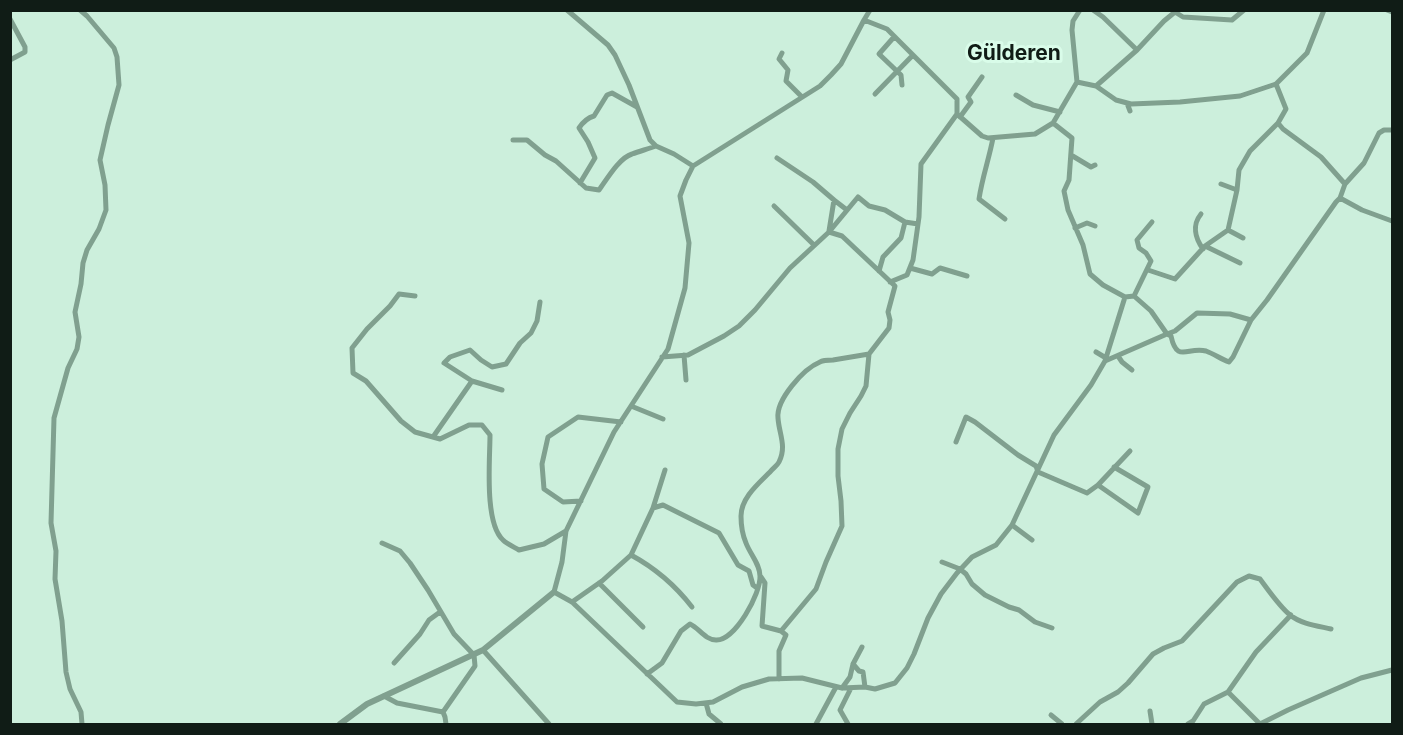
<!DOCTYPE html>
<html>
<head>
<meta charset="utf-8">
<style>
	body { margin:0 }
	#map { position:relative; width:1403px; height:735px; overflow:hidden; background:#ccefdc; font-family:Inter,sans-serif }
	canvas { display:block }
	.frame { position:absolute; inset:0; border:12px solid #101c16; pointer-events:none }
</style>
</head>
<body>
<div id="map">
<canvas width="1403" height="735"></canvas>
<div class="frame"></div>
</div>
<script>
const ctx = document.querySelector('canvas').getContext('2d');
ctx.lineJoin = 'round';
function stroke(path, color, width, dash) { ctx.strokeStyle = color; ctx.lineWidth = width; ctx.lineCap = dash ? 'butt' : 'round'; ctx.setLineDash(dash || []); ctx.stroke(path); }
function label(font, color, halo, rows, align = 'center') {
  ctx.font = font + ' Inter,sans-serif'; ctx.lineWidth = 6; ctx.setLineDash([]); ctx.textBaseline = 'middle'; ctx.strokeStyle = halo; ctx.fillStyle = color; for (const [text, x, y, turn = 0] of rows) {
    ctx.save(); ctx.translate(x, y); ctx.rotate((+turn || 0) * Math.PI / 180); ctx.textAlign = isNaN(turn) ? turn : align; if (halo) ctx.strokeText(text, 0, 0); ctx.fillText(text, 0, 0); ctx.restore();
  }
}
stroke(new Path2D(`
	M 80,10 L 87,16 L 114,48 L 117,57 L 119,85 L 108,125 L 100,160 L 105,185 L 106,210 L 99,229 L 87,250 L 83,263 L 81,284 L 75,312 L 79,337 L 77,349 L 68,368 L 54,418 L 51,523 L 56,551 L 55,579 L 62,621 L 66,672 L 70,689 L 81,712 L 82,724
	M 567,10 L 608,45 L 615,55 L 629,85 L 650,140 L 656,146 L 674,154 L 693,166
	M 1093,10 L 1103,17 L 1137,50
	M 1387,10 L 1392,12
	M 10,19 L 25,47 L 25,52 L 10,60
	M 864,20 L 887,29 L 957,99 L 957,114 L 982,136 L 988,138 L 1035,134 L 1053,123 L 1072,138 L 1069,180 L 1064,191 L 1068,210 L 1083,245 L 1090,274 L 1103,285 L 1125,297 L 1105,361 L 1091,385 L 1054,435 L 1012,525 L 996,545 L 972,557 L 957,573 L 941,594 L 928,618 L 914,654 L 907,668 L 895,683 L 875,689 L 865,687 L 842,688 L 802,678 L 769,679 L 742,687 L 713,702 L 696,704 L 677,702 L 572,602 L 554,592 L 562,562 L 566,531 L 614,432 L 668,349 L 685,288 L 689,243 L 680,196 L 686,180 L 693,166 L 820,86 L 831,75 L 841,64 Z
	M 864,20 L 870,10
	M 894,37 L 879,54 L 901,75 L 902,85
	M 782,53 L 779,59 L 788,70 L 786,81 L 802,97
	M 1077,82 L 1096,86 L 1116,100 L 1131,104 L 1180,102 L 1240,96 L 1276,84 L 1307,53 L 1324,10
	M 1276,84 L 1286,109 L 1278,123 L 1283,129 L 1321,157 L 1345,184
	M 1096,86 L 1137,50 L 1164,21 L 1175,12 L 1183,17 L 1232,20 L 1244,10
	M 875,94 L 913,55
	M 1016,95 L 1033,105 L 1060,112
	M 1127,103 L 1130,111
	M 960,117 L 971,102 L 968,97 L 982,77
	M 1053,123 L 1077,82 L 1072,30 L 1073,21 L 1080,10
	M 993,138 C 989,159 982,178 979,199 L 1005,219
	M 513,140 L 527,140 L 545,155 L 556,161 L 586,188 L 599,190 C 607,179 619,158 632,154 C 640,151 648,149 656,146
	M 1071,155 L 1091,167 L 1095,165
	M 777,158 L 813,182 L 834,200 L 829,231
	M 580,183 L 595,158 L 588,142 L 579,128 C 583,122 587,118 594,116 L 607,95 L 612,93 L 637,107
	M 1221,184 L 1237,190 L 1228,230
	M 1237,190 L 1239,170 L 1250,151 L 1278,123
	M 1340,198 L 1362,210 L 1392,221
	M 834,200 L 847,210
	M 774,206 L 814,245
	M 1201,214 C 1192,225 1195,238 1203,249
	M 1075,228 L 1087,223 L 1095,226
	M 829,232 L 858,197 L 869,206 L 885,210 L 905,222 L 918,224
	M 1205,246 L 1240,263
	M 910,268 L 932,274 L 940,268 L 967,276
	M 1148,270 L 1175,279 L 1205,246 L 1228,230 L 1243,238
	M 879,271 L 883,257 L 901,238 L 905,222
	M 890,282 L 907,275 L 913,260 L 919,217 L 921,164 L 957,114
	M 415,296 L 399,294 L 390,306 L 367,329 L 352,348 L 353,373 L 366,381 L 401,421 L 415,432 L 440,439 L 469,425 L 482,425 L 490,435 C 490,459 484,523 503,540 C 507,544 514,547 519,550 L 544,544 L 566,531
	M 1134,296 L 1151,261 L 1146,253 L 1139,248 L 1137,240 L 1152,222
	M 1125,297 L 1134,296 L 1151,311 L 1167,334 L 1175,331 L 1197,313 L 1230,314 L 1251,320
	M 1096,352 L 1106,358
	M 684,355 L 686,380
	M 1118,356 L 1122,362 L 1132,370
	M 662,357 L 688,355 L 724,336 L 739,326 L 755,310 L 790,268 L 829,232 L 842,236 L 895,286 L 888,312 L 890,320 L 889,328 L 869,354 L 866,386 L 861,396 L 850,413 L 842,429 L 838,449 L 838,476 L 841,501 L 842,526 L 826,562 L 816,589 L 781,631
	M 1105,361 L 1167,334 L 1171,336 C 1177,364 1188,346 1206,351 C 1214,354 1221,359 1229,362 L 1233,357 L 1251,320 L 1267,300 L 1336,202 L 1340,198 L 1345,184 L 1364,163 L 1379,133 L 1384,130 L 1392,130
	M 472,381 L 444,363 L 450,357 L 470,350 L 481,360 L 492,367 L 506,364 L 520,343 L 531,333 L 537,321 L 540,302
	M 631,406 L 663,419
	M 433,437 L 472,381 L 502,390
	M 956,442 L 966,417 L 975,422 L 1018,455 L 1036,466 L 1038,472 L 1087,493 L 1098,485 L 1130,451
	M 1098,485 L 1138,513 L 1148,487 L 1114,467
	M 581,501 L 563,502 L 544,489 L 542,464 L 548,437 L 578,417 L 621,422
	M 653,508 L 665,470
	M 1012,525 L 1032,540
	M 382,543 L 400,551 L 410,563 L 428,590 L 454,634 L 474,655 L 475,666 L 443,712
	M 631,555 C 655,568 675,585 692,607
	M 942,562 L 960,569 L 966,574 L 972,584 L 985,595 L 1009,607 L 1019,610 L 1035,622 L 1052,628
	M 761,577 L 765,583 L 762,626 L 781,631 L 786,635 L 779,651 L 779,679
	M 599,583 L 643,627
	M 572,602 L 602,581 L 631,555 L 653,508 L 663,505 L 719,533 L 738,565 L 749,571 L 753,585 L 757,588
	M 483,650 L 549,724
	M 394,663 L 420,634 L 429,620 L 440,612
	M 853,664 L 859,671 L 863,672 L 865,687
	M 647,674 L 662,663 L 681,631 L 690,624 C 699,628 705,640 716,640 C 735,641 761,593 760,576 C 760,564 750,554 746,543 C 743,536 741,525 741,516 C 741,498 758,484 770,472 C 773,468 777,466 779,462 C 787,446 779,434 778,418 C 776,400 803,369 820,362 C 823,360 829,360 833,360 C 845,358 857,356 869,354
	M 842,688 L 850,677 L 853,664 L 862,647
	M 1228,692 L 1256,652 L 1291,615
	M 384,696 L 397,703 L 443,712 L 445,717 L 446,724
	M 706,703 L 709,714 L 721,724
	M 1150,711 L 1152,724
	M 1051,715 L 1062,724
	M 816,724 L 836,687
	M 848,724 L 840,710 L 851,688
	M 1076,724 L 1100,702 L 1118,692 L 1128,683 L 1153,654 L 1164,648 L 1182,641 L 1237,582 L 1249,576 L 1260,579 C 1269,591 1279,606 1290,615 C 1301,624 1318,626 1331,629
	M 1188,724 L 1193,721 L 1204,704 L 1228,692 L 1260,724
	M 1260,724 L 1288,710 L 1361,678 L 1392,670`), '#80a08f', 5);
stroke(new Path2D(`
	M 340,724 L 367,704 L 483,650 L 554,592`), '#80a08f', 6);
label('bold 21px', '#101c16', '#d9fce9', [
	["Gülderen",1014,54]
]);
</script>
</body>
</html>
